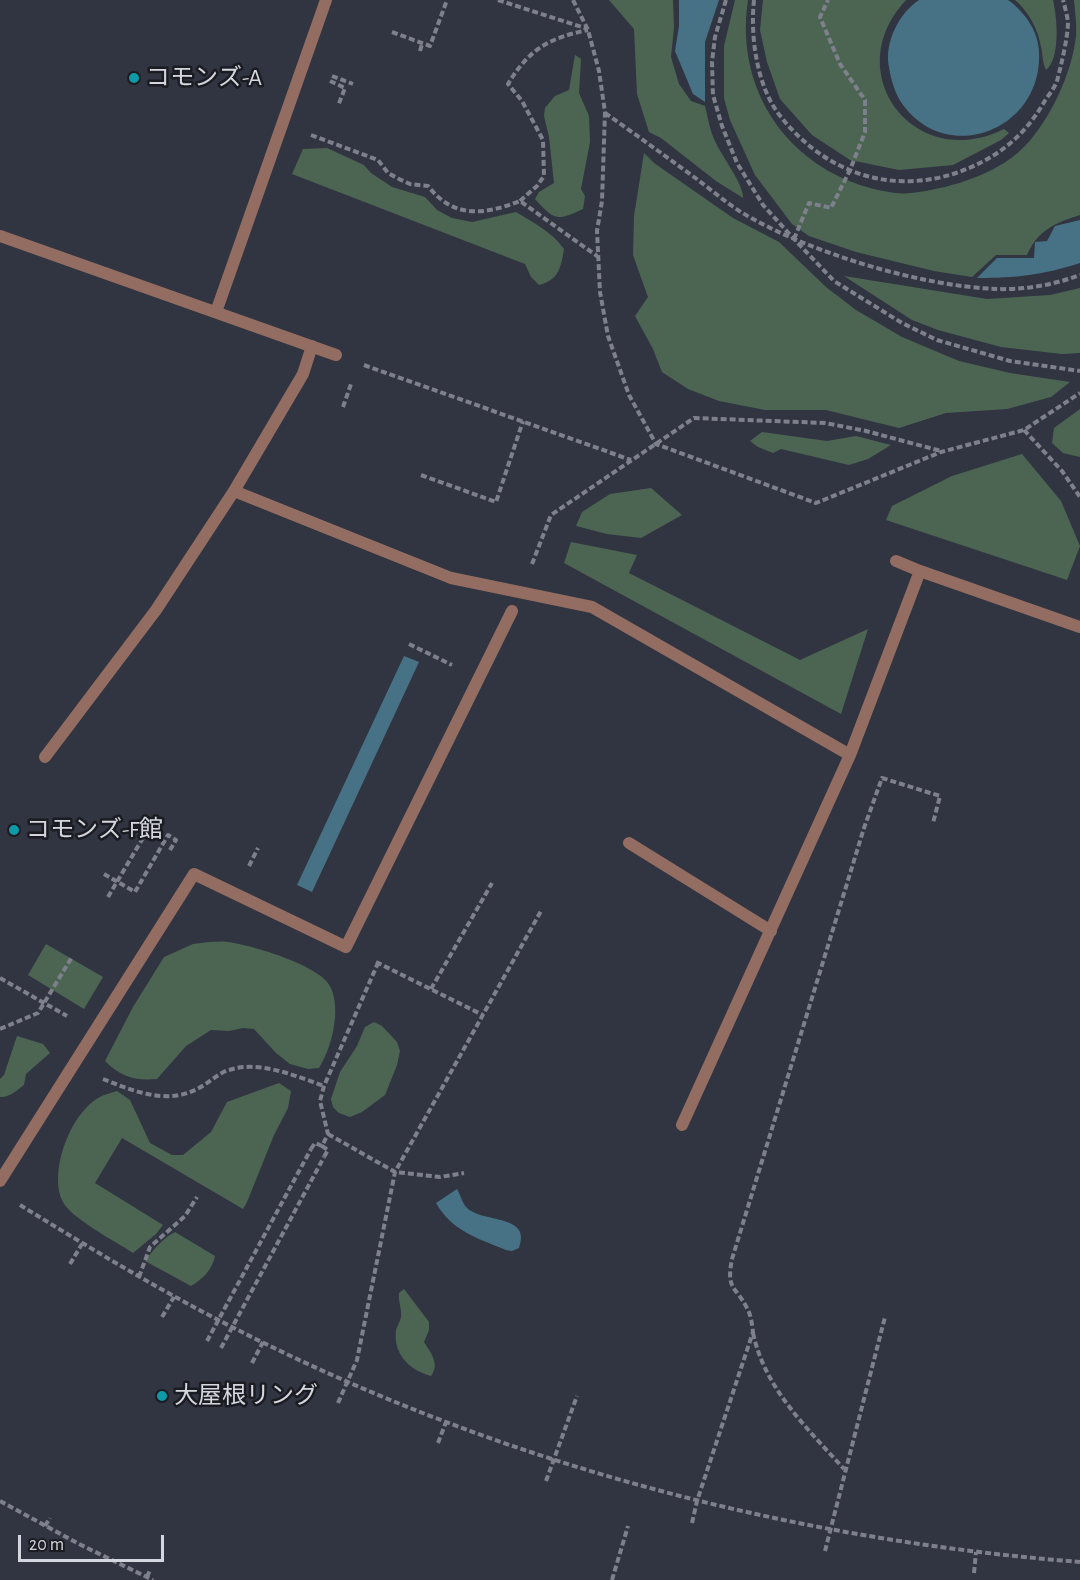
<!DOCTYPE html>
<html>
<head>
<meta charset="utf-8">
<style>
	body { margin:0 }
	#map { position:relative; width:1080px; height:1580px; overflow:hidden; background:#313541; font-family:"Alegreya Sans",sans-serif }
	canvas { display:block }
	.scale { position:absolute; left:18px; top:1535px; width:146px; height:27px; box-sizing:border-box; border:3px solid #d4d7df; border-top:0; padding-left:8px; font-size:18px; line-height:21px; white-space:nowrap; color:#d4d7df; -webkit-text-stroke:4px #1b1c22; paint-order:stroke }
</style>
</head>
<body>
<div id="map">
<canvas width="1080" height="1580"></canvas>
<div class="scale">20 m</div>
</div>
<script>
const ctx = document.querySelector('canvas').getContext('2d');
ctx.lineJoin = 'round';
function paint(path, color) { ctx.fillStyle = color; ctx.fill(path, 'evenodd'); }
function stroke(path, color, width, dash) { ctx.strokeStyle = color; ctx.lineWidth = width; ctx.lineCap = dash ? 'butt' : 'round'; ctx.setLineDash(dash || []); ctx.stroke(path); }
function label(font, color, halo, rows, align = 'center') {
  ctx.font = font + ' "Alegreya Sans","Noto Sans JP",sans-serif'; ctx.lineWidth = 5; ctx.setLineDash([]); ctx.textBaseline = 'middle'; ctx.strokeStyle = halo; ctx.fillStyle = color; for (const [text, x, y, turn = 0] of rows) {
    ctx.save(); ctx.translate(x, y); ctx.rotate((+turn || 0) * Math.PI / 180); ctx.textAlign = isNaN(turn) ? turn : align; if (halo) ctx.strokeText(text, 0, 0); ctx.fillText(text, 0, 0); ctx.restore();
  }
}
paint(new Path2D(`
	M 609,0 L 673,0 L 674,27 L 671,57 L 679,84 L 691,101 L 705,106 C 708,118 710,132 716,143 C 723,158 744,185 743,198 L 716,181 L 661,138 L 649,132 L 637,94 L 634,29 Z
	M 735,0 L 748,0 C 733,98 798,180 895,193 C 911,195 930,190 945,187 C 973,180 1005,167 1025,146 C 1050,120 1072,73 1076,36 C 1077,25 1075,12 1074,0 L 1080,0 L 1080,215 C 1055,223 1038,230 1027,255 L 996,255 L 972,277 L 934,271 L 856,252 L 809,236 L 792,224 L 755,175 L 730,120 L 724,98 L 724,46 Z
	M 763,0 L 906,0 C 838,72 914,174 1004,129 L 1009,133 L 1001,140 L 953,165 L 899,170 L 850,160 L 812,135 L 780,99 L 767,62 L 760,30 Z
	M 1015,0 L 1053,0 C 1057,17 1061,58 1046,70 C 1042,62 1043,55 1041,47 C 1038,29 1029,12 1015,0 Z
	M 575,55 L 581,59 L 579,93 L 589,116 L 590,142 L 581,189 L 585,196 L 583,209 C 557,221 555,221 535,199 L 539,192 L 554,183 L 549,137 L 544,116 L 545,108 L 555,96 L 569,90 Z
	M 327,148 L 364,165 L 371,173 L 392,187 L 425,197 L 437,210 L 452,218 L 472,222 L 516,212 C 534,223 552,232 564,249 C 561,267 559,280 539,285 L 531,277 L 525,264 L 292,174 L 303,149 Z
	M 644,153 L 654,163 L 733,218 L 779,242 L 826,287 L 856,310 L 902,337 L 959,361 L 1010,373 L 1070,382 L 1051,397 L 1007,409 L 946,413 L 899,428 L 826,410 L 765,410 L 719,401 L 688,389 L 662,372 L 653,349 L 635,316 L 648,297 L 633,255 L 634,216 Z
	M 844,276 L 987,299 L 1050,295 L 1080,288 L 1080,353 L 1062,354 L 1001,347 L 938,330 L 912,320 Z
	M 1080,409 L 1080,457 L 1063,453 L 1052,443 L 1054,428 Z
	M 762,432 L 827,441 L 856,436 L 891,445 L 868,459 L 849,465 L 781,449 L 773,453 L 758,447 L 750,441 Z
	M 1022,454 L 1061,501 L 1080,546 L 1067,580 L 886,520 L 892,506 L 952,476 Z
	M 651,488 L 682,515 L 641,538 L 607,534 L 576,526 L 582,512 L 610,494 Z
	M 571,542 L 637,555 L 629,573 L 800,660 L 868,629 L 841,714 L 564,563 Z
	M 209,942 C 215,942 222,941 228,942 C 251,945 323,966 331,988 C 341,1011 332,1047 319,1068 L 308,1069 L 290,1064 L 276,1053 L 254,1029 L 243,1028 L 229,1031 L 211,1030 L 186,1046 L 157,1079 C 135,1081 121,1077 105,1061 L 133,1007 L 164,957 L 193,944 Z
	M 46,944 L 103,977 L 84,1009 L 28,975 Z
	M 374,1022 L 382,1026 L 397,1042 L 400,1051 L 397,1065 L 385,1095 L 362,1112 L 350,1117 L 339,1113 L 333,1107 L 331,1099 L 340,1072 L 357,1046 L 365,1027 Z
	M 17,1036 L 43,1044 L 50,1053 L 26,1074 L 24,1085 C 17,1090 9,1098 0,1097 L 0,1079 L 4,1075 Z
	M 279,1083 L 291,1091 L 288,1108 L 274,1135 L 247,1202 L 243,1209 L 122,1138 L 95,1183 L 163,1225 L 156,1234 L 133,1253 C 117,1242 68,1217 62,1200 C 49,1170 71,1112 100,1097 C 105,1094 112,1093 117,1091 L 130,1100 L 150,1143 L 172,1155 L 183,1155 L 211,1132 L 227,1102 Z
	M 175,1232 L 215,1256 C 212,1270 203,1279 191,1286 L 145,1261 C 153,1250 163,1238 175,1232 Z
	M 404,1289 L 429,1322 L 429,1330 L 424,1342 C 431,1353 440,1364 431,1376 C 409,1370 393,1354 396,1330 C 397,1326 400,1322 401,1317 C 402,1309 398,1301 399,1293 Z`), '#4c6553');
paint(new Path2D(`
	M 679,0 L 719,0 L 705,42 L 705,102 L 693,94 L 675,51 L 679,26 Z
	M 919,0 L 1008,0 C 1025,12 1039,32 1039,53 C 1042,130 948,166 903,105 C 895,94 891,80 889,67 C 884,43 899,13 919,0 Z
	M 1080,220 L 1080,263 C 1043,275 1016,278 977,278 L 997,258 L 1034,258 L 1035,242 L 1047,241 L 1055,226 Z
	M 404,656 L 419,662 L 312,892 L 297,885 Z
	M 457,1189 C 460,1194 462,1202 466,1207 C 482,1224 532,1213 519,1248 L 512,1251 L 506,1250 C 477,1238 452,1231 436,1203 Z`), '#477285');
stroke(new Path2D(`
	M 498,0 L 588,29
	M 573,0 L 588,30 L 599,71 L 605,112 L 602,201 L 597,231 L 600,292 L 608,336 L 629,395 L 656,444 L 816,503 L 941,452 L 1024,430 L 1080,393
	M 726,0 L 715,37 L 712,62 L 713,95 L 722,126 L 737,163 L 763,205 L 794,239 L 834,281 L 902,323 L 937,340 L 1010,361 L 1080,371
	M 754,0 C 750,37 757,88 781,117 C 825,172 889,195 956,173 C 994,160 1022,139 1043,104 C 1047,97 1054,89 1057,81 C 1061,66 1068,37 1068,22 C 1067,15 1065,7 1063,0
	M 392,32 L 430,46 L 447,0
	M 420,51 L 422,44
	M 332,76 L 353,84
	M 330,81 L 345,88 L 338,106
	M 605,113 C 635,134 664,155 694,177 C 709,188 725,202 741,212 C 807,252 919,286 996,289 C 1024,290 1053,285 1080,275
	M 311,135 L 378,160 L 388,173 L 399,179 L 410,184 L 428,186 C 454,219 484,215 520,201 L 597,256
	M 520,201 L 537,186 L 544,176 L 543,140 L 522,101 L 508,84 C 529,49 549,38 588,30
	M 794,239 L 809,203 L 831,208 L 850,170 L 865,132 L 865,100 L 840,64 L 820,17 L 828,0
	M 364,365 L 631,460
	M 343,407 L 351,384
	M 1024,430 L 1062,471 L 1080,497
	M 421,475 L 496,502 L 523,421
	M 532,564 L 551,515 L 694,418 L 825,423 L 866,431 L 941,451
	M 409,644 L 452,665
	M 249,866 L 258,848
	M 104,874 L 135,892 L 168,835 L 176,840 L 170,850
	M 108,897 L 153,821
	M 376,962 L 483,1015
	M 0,978 L 67,1016
	M 431,989 L 492,883
	M 0,1029 L 38,1013 L 72,957
	M 103,1079 C 133,1091 167,1105 197,1089 C 208,1084 218,1073 229,1070 C 259,1060 296,1076 324,1086
	M 328,1134 L 395,1172 L 440,1177 L 464,1173
	M 322,1146 L 328,1150 L 324,1157
	M 311,1149 L 315,1143 L 322,1146 L 328,1134 L 320,1101 L 324,1086 L 378,963
	M 20,1205 C 90,1248 159,1290 232,1327 C 495,1462 786,1539 1080,1562
	M 70,1264 L 82,1244
	M 139,1277 L 150,1247 L 185,1216 L 197,1197
	M 162,1317 L 174,1297
	M 753,1333 C 765,1389 807,1428 844,1469
	M 252,1363 L 263,1342
	M 338,1403 L 357,1360 L 395,1172 L 541,911
	M 438,1443 L 446,1422
	M 546,1481 L 577,1396
	M 0,1501 L 79,1544 L 153,1580
	M 692,1523 L 697,1501 L 753,1332 C 752,1324 751,1315 747,1308 C 735,1285 726,1290 732,1259 L 864,828 L 882,778 L 940,796 L 933,823
	M 45,1526 L 50,1518
	M 825,1551 L 885,1317
	M 974,1573 L 976,1552
	M 147,1577 L 150,1570`), '#7e818b', 4, [6, 3]);
stroke(new Path2D(`
	M 0,236 L 336,355
	M 216,312 L 326,0
	M 234,491 L 451,578 L 592,607 L 850,755
	M 896,561 L 920,571
	M 45,757 L 156,610 L 234,491 L 303,374 L 312,346
	M 629,843 L 771,931
	M 682,1125 L 850,755 L 920,571 L 1080,627
	M 0,1181 L 194,874 L 346,947 L 512,611`), '#936d61', 12);
stroke(new Path2D(`
	M 207,1341 L 311,1149
	M 221,1348 L 324,1157
	M 612,1580 L 628,1526`), '#7e818b', 4, [6, 3]);
for (const [x, y, r, color] of [
	[134,78,6,"#0f9aa8"],
	[14,830,6,"#0f9aa8"],
	[162,1396,6,"#0f9aa8"]
]) { const dot = new Path2D(); dot.arc(x, y, r, 0, 2 * Math.PI); ctx.fillStyle = color; ctx.fill(dot); stroke(dot, '#1b1c22', 2); }
label('24px', '#d4d7df', '#1b1c22', [
	["コモンズ-A",146,78],
	["コモンズ-F館",26,830],
	["大屋根リング",174,1396]
], 'left');
</script>
</body>
</html>
